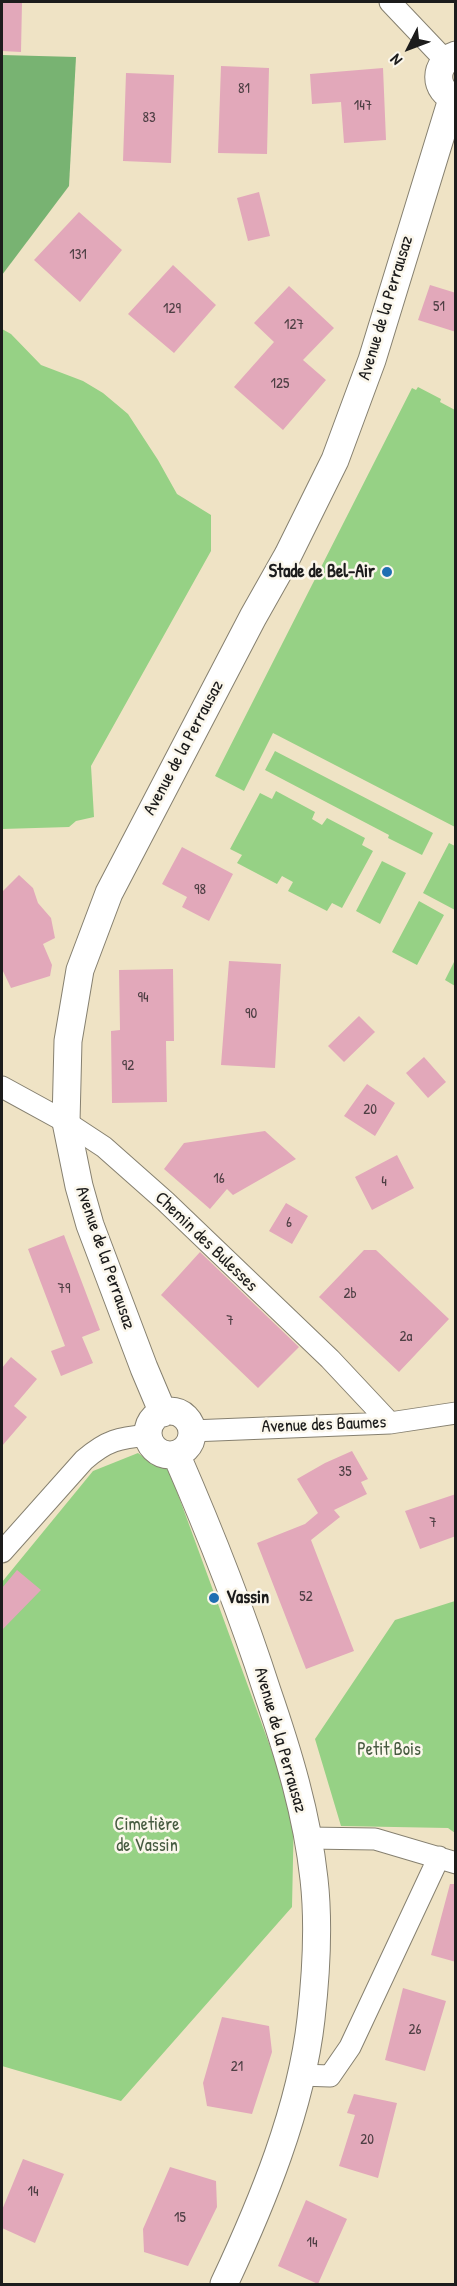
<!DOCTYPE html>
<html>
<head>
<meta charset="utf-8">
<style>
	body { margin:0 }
	#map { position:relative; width:457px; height:2286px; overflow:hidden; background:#efe3c5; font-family:"Patrick Hand",sans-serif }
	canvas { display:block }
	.frame { position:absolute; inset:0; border:3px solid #1c1c1c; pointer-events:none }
	.north { position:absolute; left:379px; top:18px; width:60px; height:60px; -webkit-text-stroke:4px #fbf7ec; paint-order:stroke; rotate:228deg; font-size:16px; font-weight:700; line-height:24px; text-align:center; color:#1c1c1c }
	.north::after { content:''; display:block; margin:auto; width:21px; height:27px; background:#1c1c1c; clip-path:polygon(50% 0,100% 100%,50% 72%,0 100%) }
</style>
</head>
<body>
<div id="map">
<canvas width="457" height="2286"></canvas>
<div class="frame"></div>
<div class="north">N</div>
</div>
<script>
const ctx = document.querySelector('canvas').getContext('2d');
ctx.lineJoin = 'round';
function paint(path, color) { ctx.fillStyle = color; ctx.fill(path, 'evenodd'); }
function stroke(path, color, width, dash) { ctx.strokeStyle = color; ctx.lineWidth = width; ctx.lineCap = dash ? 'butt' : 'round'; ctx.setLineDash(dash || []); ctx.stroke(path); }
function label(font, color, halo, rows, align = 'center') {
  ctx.font = font + ' "Patrick Hand",sans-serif'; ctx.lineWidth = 5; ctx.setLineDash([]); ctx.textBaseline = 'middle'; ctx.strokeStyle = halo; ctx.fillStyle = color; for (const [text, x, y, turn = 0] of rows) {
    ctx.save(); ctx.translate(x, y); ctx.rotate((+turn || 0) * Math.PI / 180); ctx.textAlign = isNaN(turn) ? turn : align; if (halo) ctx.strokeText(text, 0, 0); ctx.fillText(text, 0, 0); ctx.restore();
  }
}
paint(new Path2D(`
	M 2,329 L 11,334 L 41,365 L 83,381 L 103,393 L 128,414 L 158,460 L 177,494 L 211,515 L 211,551 L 91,766 L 94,817 L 76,821 L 69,827 L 2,829 Z
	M 418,387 L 441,399 L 440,402 L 455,410 L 455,827 L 273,733 L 244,791 L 215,776 L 412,388 L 416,390 Z
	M 275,751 L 433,833 L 422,855 L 388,838 L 389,835 L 265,770 Z
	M 276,791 L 315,812 L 312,819 L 322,825 L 327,818 L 365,838 L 362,845 L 373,851 L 342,908 L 332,903 L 327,911 L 288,891 L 293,882 L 282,876 L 277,884 L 237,863 L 242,855 L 230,849 L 260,793 L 272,799 Z
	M 449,843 L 455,846 L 455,910 L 423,893 Z
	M 382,861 L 406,873 L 380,924 L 356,911 Z
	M 419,901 L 444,915 L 417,965 L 392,952 Z
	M 455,960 L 455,986 L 445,980 Z
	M 138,1453 L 156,1466 L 168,1467 L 294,1812 L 292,1907 L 121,2101 L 2,2066 L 2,1582 L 93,1471 Z
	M 455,1601 L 455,1833 L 448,1828 L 341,1826 L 315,1739 L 395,1620 Z`), '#96d185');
paint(new Path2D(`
	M 2,55 L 76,57 L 69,186 L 2,275 Z`), '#78b372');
paint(new Path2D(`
	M 2,2 L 22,2 L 21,52 L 2,51 Z
	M 221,66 L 269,68 L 267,154 L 218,153 Z
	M 383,68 L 386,140 L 344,143 L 341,102 L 312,104 L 310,74 Z
	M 126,73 L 174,75 L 171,163 L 123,161 Z
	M 259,192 L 270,236 L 248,241 L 237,198 Z
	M 79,212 L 122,250 L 80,302 L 34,260 Z
	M 173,265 L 216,305 L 174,353 L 128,314 Z
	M 430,285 L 456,293 L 456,332 L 418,320 Z
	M 289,286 L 334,328 L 303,360 L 326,380 L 283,430 L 234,387 L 274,342 L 254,323 Z
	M 182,847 L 233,874 L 209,921 L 182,907 L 187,897 L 162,884 Z
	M 19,875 L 33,888 L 38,903 L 51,918 L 55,938 L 43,944 L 52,965 L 50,976 L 11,988 L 2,969 L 2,892 Z
	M 229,961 L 281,964 L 275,1068 L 221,1065 Z
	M 173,969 L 174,1041 L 166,1041 L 167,1102 L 112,1103 L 111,1031 L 120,1030 L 119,970 Z
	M 359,1016 L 375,1032 L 344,1062 L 328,1046 Z
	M 424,1057 L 446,1082 L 428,1098 L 406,1073 Z
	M 367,1084 L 395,1103 L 375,1136 L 344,1116 Z
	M 265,1131 L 296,1159 L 233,1195 L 227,1189 L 210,1209 L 164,1169 L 184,1143 Z
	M 397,1155 L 414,1188 L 372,1210 L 355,1177 Z
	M 286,1203 L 308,1216 L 292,1244 L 269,1231 Z
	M 64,1235 L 100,1330 L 82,1337 L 93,1363 L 61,1376 L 51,1351 L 65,1346 L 28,1249 Z
	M 364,1250 L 376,1250 L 449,1319 L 399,1372 L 319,1297 Z
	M 200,1252 L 299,1347 L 258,1388 L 161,1295 Z
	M 11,1357 L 37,1379 L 14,1406 L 27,1417 L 2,1446 L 2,1368 Z
	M 352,1451 L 368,1479 L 361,1482 L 367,1494 L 334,1510 L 340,1517 L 311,1540 L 354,1651 L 306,1669 L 257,1543 L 305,1524 L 318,1513 L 297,1479 L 325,1463 Z
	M 456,1494 L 456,1536 L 420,1549 L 405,1511 Z
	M 17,1570 L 41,1590 L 2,1630 L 2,1588 Z
	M 450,1884 L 456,1884 L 456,1962 L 431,1955 Z
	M 403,1988 L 446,2001 L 425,2071 L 385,2060 Z
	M 222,2017 L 269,2026 L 272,2052 L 252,2114 L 207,2106 L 203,2083 Z
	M 354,2094 L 397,2103 L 378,2178 L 339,2166 L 355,2115 L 347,2113 Z
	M 23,2159 L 64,2174 L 35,2243 L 2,2228 L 2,2210 Z
	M 170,2167 L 216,2181 L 217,2207 L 188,2266 L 144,2252 L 143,2229 Z
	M 306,2200 L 347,2219 L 318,2284 L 278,2266 Z`), '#e2a8ba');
const minor = new Path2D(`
	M 390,2 L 445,60
	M 2,1087 L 66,1122 L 104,1147 L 165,1201 L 330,1359 L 390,1423
	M 191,1431 L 390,1423 L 456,1413
	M 2,1552 L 84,1460 C 107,1440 119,1438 148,1435
	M 308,1838 L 375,1839 L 456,1863
	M 300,2075 L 330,2076 L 350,2047 L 439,1857`);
const tertiary = new Path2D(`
	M 456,55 C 433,63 433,91 456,99
	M148 1433a22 22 0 1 1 44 0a22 22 0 1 1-44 0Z
	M 163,1413 L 144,1368 L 90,1225 L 79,1186 L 66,1122 L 68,1041 L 80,970 L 109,893 L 253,617 L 288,555 L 335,460 L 372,360 L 452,99
	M 176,1454 C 210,1532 241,1610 267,1691 C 288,1752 307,1814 314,1879 C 319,1923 316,1975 311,2019 C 301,2109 262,2203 224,2284`);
stroke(minor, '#868070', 23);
stroke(tertiary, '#868070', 29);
stroke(minor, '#fff', 21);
stroke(tertiary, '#fff', 27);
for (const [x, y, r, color] of [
	[387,572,6,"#1f6fb2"],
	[214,1598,6,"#1f6fb2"]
]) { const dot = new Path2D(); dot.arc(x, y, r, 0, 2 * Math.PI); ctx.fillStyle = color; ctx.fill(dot); stroke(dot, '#fbf7ec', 2); }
label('15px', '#4e3f44', null, [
	["81",244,89],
	["147",363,106],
	["83",149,118],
	["131",78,255],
	["51",439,307],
	["129",172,309],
	["127",294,325],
	["125",280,384],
	["98",200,890],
	["94",143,998],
	["90",251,1014],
	["92",128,1066],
	["20",370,1110],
	["16",219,1179],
	["4",384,1182],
	["6",289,1223],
	["79",64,1289],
	["2b",350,1294],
	["7",230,1321],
	["2a",406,1337],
	["35",345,1472],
	["7",433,1523],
	["52",306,1597],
	["26",415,2030],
	["21",237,2067],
	["20",367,2140],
	["14",33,2192],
	["15",180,2218],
	["14",312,2243]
]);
label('18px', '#1c1c1c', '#fbf7ec', [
	["Avenue de la Perrausaz",386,308,-73],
	["Avenue de la Perrausaz",184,748,-62],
	["Chemin des Bulesses",206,1242,44],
	["Avenue de la Perrausaz",105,1258,71],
	["Avenue des Baumes",324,1425,-2],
	["Avenue de la Perrausaz",280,1740,74]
]);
label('bold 18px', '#1c1c1c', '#fbf7ec', [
	["Stade de Bel-Air",375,572],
	["Vassin",226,1598,"left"]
], 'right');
label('18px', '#475b41', '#fbf7ec', [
	["Petit Bois",389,1750],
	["Cimetière",147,1825],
	["de Vassin",147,1846]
]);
</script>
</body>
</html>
